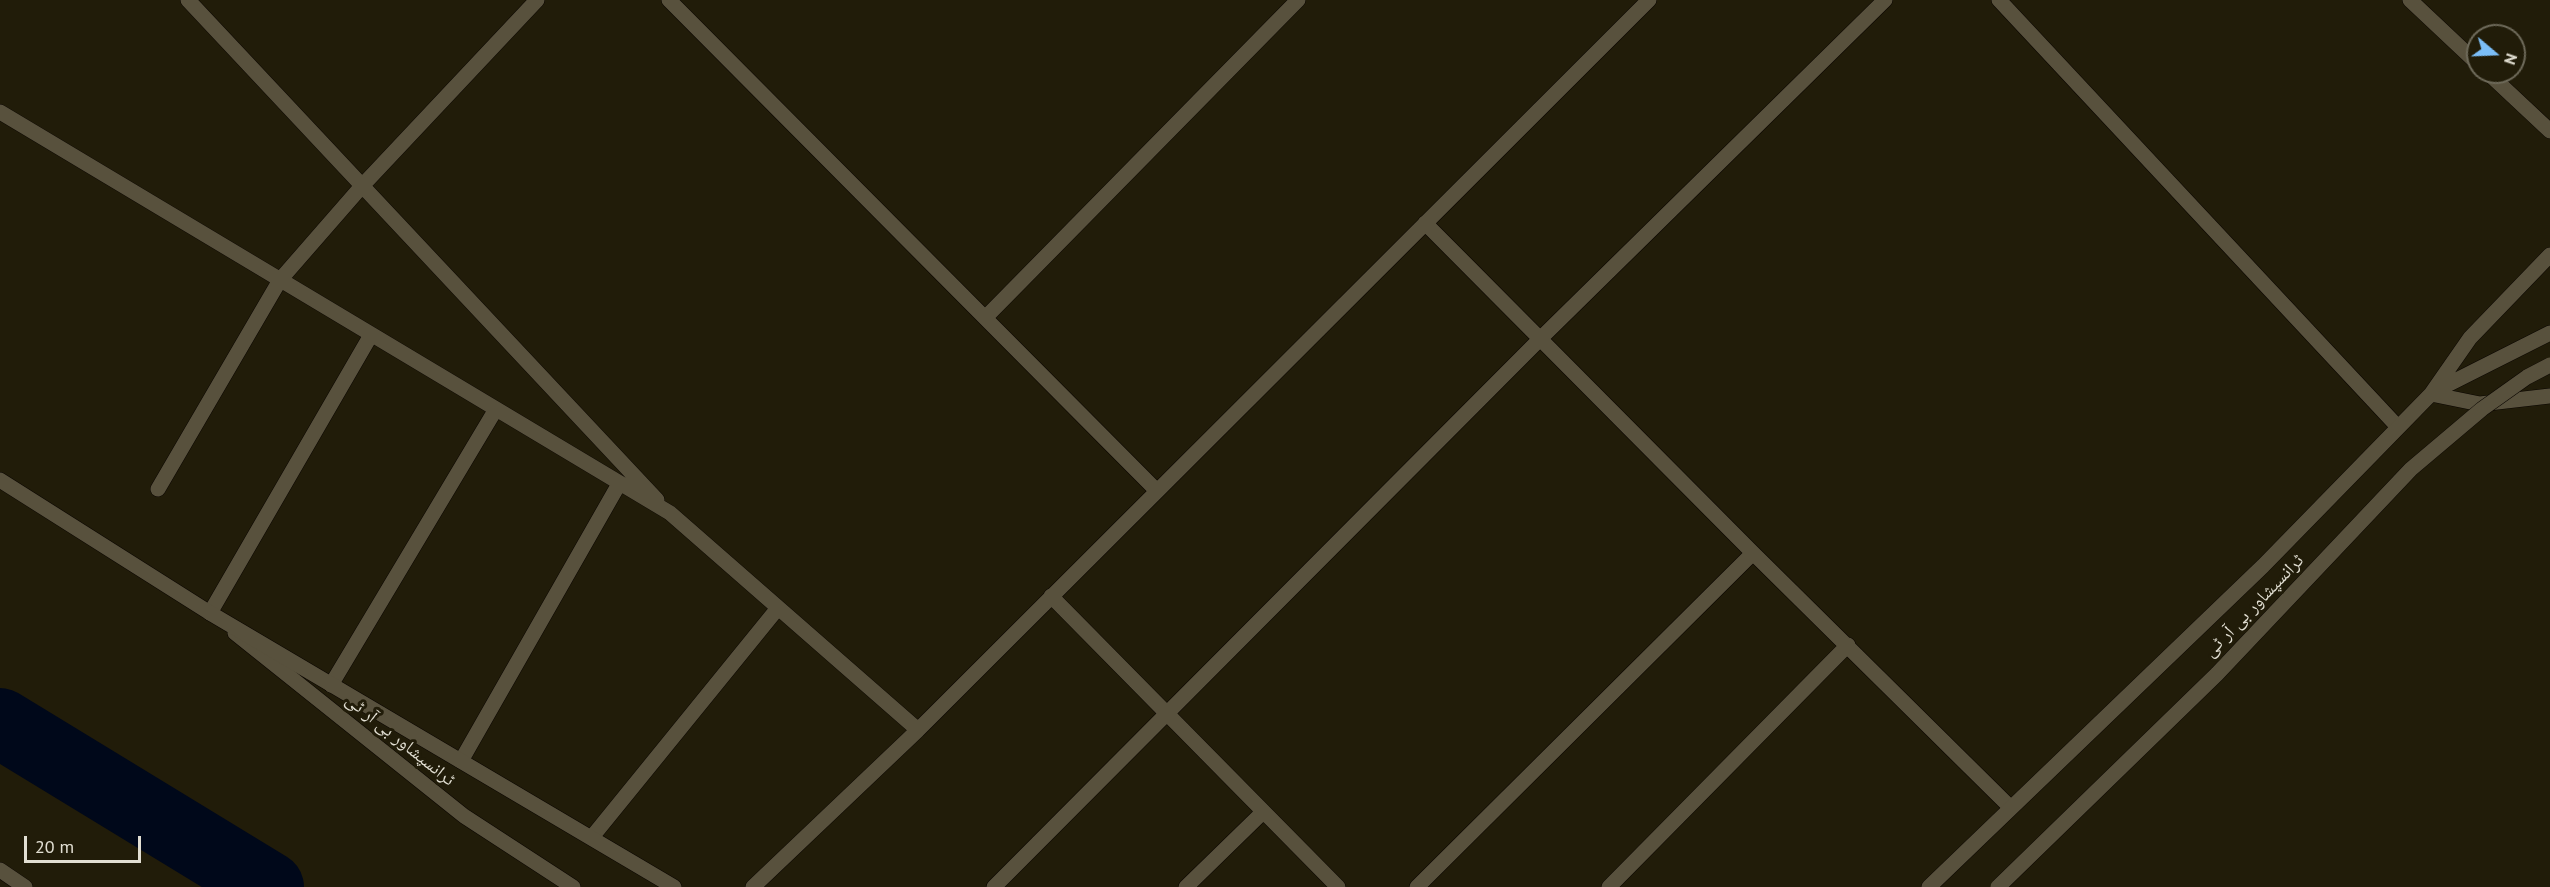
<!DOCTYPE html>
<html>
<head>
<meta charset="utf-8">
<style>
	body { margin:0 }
	#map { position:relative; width:2550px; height:887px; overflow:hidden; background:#211c09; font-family:"PT Sans",sans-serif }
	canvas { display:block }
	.north { position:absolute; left:2466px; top:24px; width:60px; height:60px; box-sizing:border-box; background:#211c09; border:2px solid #6e6a5a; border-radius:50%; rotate:109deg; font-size:16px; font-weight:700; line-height:24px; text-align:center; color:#e2dfd3 }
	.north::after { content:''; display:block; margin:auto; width:21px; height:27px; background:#7bbef8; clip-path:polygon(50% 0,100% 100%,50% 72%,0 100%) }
	.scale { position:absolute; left:24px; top:836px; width:117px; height:27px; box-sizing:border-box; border:3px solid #e2dfd3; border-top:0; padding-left:8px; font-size:18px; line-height:21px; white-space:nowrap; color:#e2dfd3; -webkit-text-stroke:4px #211c09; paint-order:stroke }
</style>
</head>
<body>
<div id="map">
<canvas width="2550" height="887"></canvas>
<div class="north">N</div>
<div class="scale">20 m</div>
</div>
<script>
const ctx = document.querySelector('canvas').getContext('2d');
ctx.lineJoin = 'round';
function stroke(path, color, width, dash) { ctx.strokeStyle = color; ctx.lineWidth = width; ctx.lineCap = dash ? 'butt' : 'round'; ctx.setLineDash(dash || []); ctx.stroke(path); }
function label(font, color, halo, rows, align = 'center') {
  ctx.font = font + ' "PT Sans","Noto Naskh Arabic",sans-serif'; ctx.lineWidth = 6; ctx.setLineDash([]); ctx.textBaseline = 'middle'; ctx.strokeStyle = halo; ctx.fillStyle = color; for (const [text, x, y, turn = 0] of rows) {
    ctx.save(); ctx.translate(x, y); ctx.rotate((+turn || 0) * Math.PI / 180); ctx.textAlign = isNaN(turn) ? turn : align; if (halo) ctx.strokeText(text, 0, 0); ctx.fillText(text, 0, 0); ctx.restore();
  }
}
stroke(new Path2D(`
	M 0,723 L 269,887`), '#00081a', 70);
const lane = new Path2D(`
	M 235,633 L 464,816 L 573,887
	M 0,870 L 25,887`);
const street = new Path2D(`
	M 188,0 L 657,500
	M 669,0 L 1157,491
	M 1999,0 L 2397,426
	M 2410,0 L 2478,64
	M 2487,72 L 2550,131
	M 0,112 L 670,513 L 918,730
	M 1425,223 L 1753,553 L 2010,807
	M 985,318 L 1298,0
	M 158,489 L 280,280 L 362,186 L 537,0
	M 1051,596 L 1338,887
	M 210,613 L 371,335
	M 331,685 L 496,409
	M 461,761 L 619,484
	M 592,837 L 778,608
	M 753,887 L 918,730 L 1649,0
	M 994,887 L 1540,339 L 1885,0
	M 1186,887 L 1262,813
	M 1417,887 L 1753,553
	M 1609,887 L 1848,645`);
const secondary = new Path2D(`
	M 2433,392 L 2550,333
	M 2431,394 L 2480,404 L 2550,396
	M 0,480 L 210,613 L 674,887
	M 1929,887 L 2263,566 L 2431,394 L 2470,338 L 2550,255`);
stroke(lane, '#0b0600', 16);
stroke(street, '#0b0600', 16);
stroke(secondary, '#0b0600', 16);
stroke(lane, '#58513d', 15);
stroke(street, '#58513d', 15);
stroke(secondary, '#58513d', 15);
const laneBridge = new Path2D(`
	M 1998,887 L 2217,674 L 2411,469 L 2482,409 L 2527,377 L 2550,365`);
stroke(laneBridge, '#0b0600', 16, []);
stroke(laneBridge, '#58513d', 15);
label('18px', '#e2dfd3', '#211c09', [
	["ٹرانسپشاور بی آر ٹی",2254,606,-46],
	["ٹرانسپشاور بی آر ٹی",400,740,39]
]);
</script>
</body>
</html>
